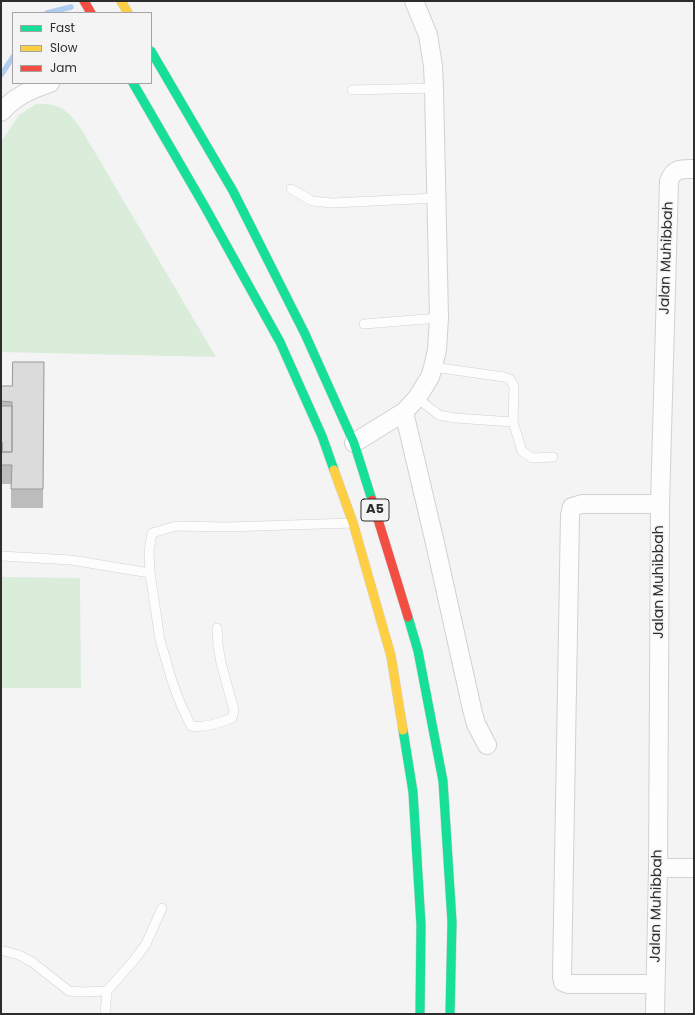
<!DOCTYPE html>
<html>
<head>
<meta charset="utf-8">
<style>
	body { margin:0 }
	#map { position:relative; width:695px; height:1015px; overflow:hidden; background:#f4f4f5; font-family:Poppins,sans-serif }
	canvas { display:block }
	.frame { position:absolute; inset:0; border:2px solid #2d2d2d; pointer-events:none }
	.legend { position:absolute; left:12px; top:12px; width:140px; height:72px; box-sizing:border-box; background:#f4f4f5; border:1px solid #a4a4a5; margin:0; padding:5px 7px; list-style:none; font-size:12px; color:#2d2d2d }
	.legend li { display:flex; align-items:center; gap:8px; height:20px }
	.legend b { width:20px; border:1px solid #a4a4a5 }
</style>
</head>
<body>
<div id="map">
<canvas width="695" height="1015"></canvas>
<div class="frame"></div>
<ul class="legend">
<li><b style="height:5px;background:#16e098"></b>Fast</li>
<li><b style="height:5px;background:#ffcf43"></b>Slow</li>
<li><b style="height:5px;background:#f24e42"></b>Jam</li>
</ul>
</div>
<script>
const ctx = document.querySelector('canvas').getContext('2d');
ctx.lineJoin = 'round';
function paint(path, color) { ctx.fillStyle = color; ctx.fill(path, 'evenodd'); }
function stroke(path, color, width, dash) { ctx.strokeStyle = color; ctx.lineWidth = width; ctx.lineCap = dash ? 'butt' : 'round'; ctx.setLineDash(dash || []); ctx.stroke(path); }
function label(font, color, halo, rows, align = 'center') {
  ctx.font = font + ' Poppins,sans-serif'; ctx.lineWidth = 3; ctx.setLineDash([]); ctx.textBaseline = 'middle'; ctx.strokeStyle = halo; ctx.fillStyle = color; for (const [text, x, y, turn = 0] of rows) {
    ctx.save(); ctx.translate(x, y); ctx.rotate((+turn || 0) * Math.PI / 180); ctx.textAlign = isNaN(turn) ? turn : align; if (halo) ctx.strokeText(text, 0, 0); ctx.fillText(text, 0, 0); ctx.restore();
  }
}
paint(new Path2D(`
	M 36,104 C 60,103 67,109 80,127 L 216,357 L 1,352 L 1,142 L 19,115 Z
	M 1,577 L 80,578 L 81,688 L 1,688 Z`), '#d9edda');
stroke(new Path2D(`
	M 47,13 L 71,7
	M 1,75 L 13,57`), '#b1ccf1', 5.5);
const lane = new Path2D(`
	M 352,90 L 434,88
	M 291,189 L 312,201 L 333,203 L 436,198
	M 364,324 L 439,318
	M 433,367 L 504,377 L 510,379 L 514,386 L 513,422
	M 417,398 L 439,415 L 455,418 L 513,422 L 522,451 L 532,458 L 553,457
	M 1,556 L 71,560 L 150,573
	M 217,628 L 218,645 L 221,663 L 234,710 L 232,718 C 220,723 204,728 191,726 L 181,705 L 172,681 L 160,640 L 150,573 L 149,551 L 152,533 L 176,526 L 226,527 L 353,523
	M 4,951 L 19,955 L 32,962 L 69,991 L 82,992 L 107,991
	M 105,1014 L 107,991 L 135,959 L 146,944 L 162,908`);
const street = new Path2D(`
	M 1,112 C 16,96 29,90 50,83
	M 404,412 L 435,543 L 472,709 L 476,724 L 487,745
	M 354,443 L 404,412 L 417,398 L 430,377 L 433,367 L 437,350 L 439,318 L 434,88 L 433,66 L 428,35 L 414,1
	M 658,868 L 694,868
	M 655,984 L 568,984 L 563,982 L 562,977 L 570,515 L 572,507 L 582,504 L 660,504
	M 655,1014 L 658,868 L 660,504 L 669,181 C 674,168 681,169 694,169`);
const fast = new Path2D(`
	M 151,51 L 233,191 L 305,334 L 354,443 L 372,500
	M 133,83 L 205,207 L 280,342 L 322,436 L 334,470
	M 408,617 L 418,651 L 443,781 L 452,922 L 450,1014
	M 403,730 L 413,792 L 421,925 L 420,1014`);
const slow = new Path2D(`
	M 121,1 L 128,13
	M 334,470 L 353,523 L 391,656 L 403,730`);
const jam = new Path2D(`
	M 84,1 L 91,13
	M 372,500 L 408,617`);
stroke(lane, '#d1d1d2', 10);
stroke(street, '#d1d1d2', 20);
stroke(fast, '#d1d1d2', 10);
stroke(slow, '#d1d1d2', 10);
stroke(jam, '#d1d1d2', 10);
stroke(lane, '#fdfdfe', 9);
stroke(street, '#fdfdfe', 18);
stroke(fast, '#16e098', 9);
stroke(slow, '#ffcf43', 9);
stroke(jam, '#f24e42', 9);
paint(new Path2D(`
	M 44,362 L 43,508 L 11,508 L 11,484 L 1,484 L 1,386 L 12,386 Z`), '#bcbcbc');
const building = new Path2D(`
	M 13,362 L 44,362 L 43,489 L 11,489 L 12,465 L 1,465 L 1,442 L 2,442 L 2,452 L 12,452 L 12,402 L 1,401 L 1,386 L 12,386 Z
	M 1,406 L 12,406 L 12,452 L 2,452 L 2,442 L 1,442 Z`);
paint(building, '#dbdbdb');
stroke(building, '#999', 1);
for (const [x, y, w] of [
	[375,510,28]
]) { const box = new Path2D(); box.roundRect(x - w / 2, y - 11, w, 22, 3); ctx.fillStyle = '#f4f4f5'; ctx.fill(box); stroke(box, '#2d2d2d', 1); }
label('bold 13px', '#2d2d2d', null, [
	["A5",375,510]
]);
label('14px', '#2d2d2d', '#f4f4f5', [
	["Jalan Muhibbah",667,258,-88],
	["Jalan Muhibbah",659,582,-90],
	["Jalan Muhibbah",657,906,-89]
]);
</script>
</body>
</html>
